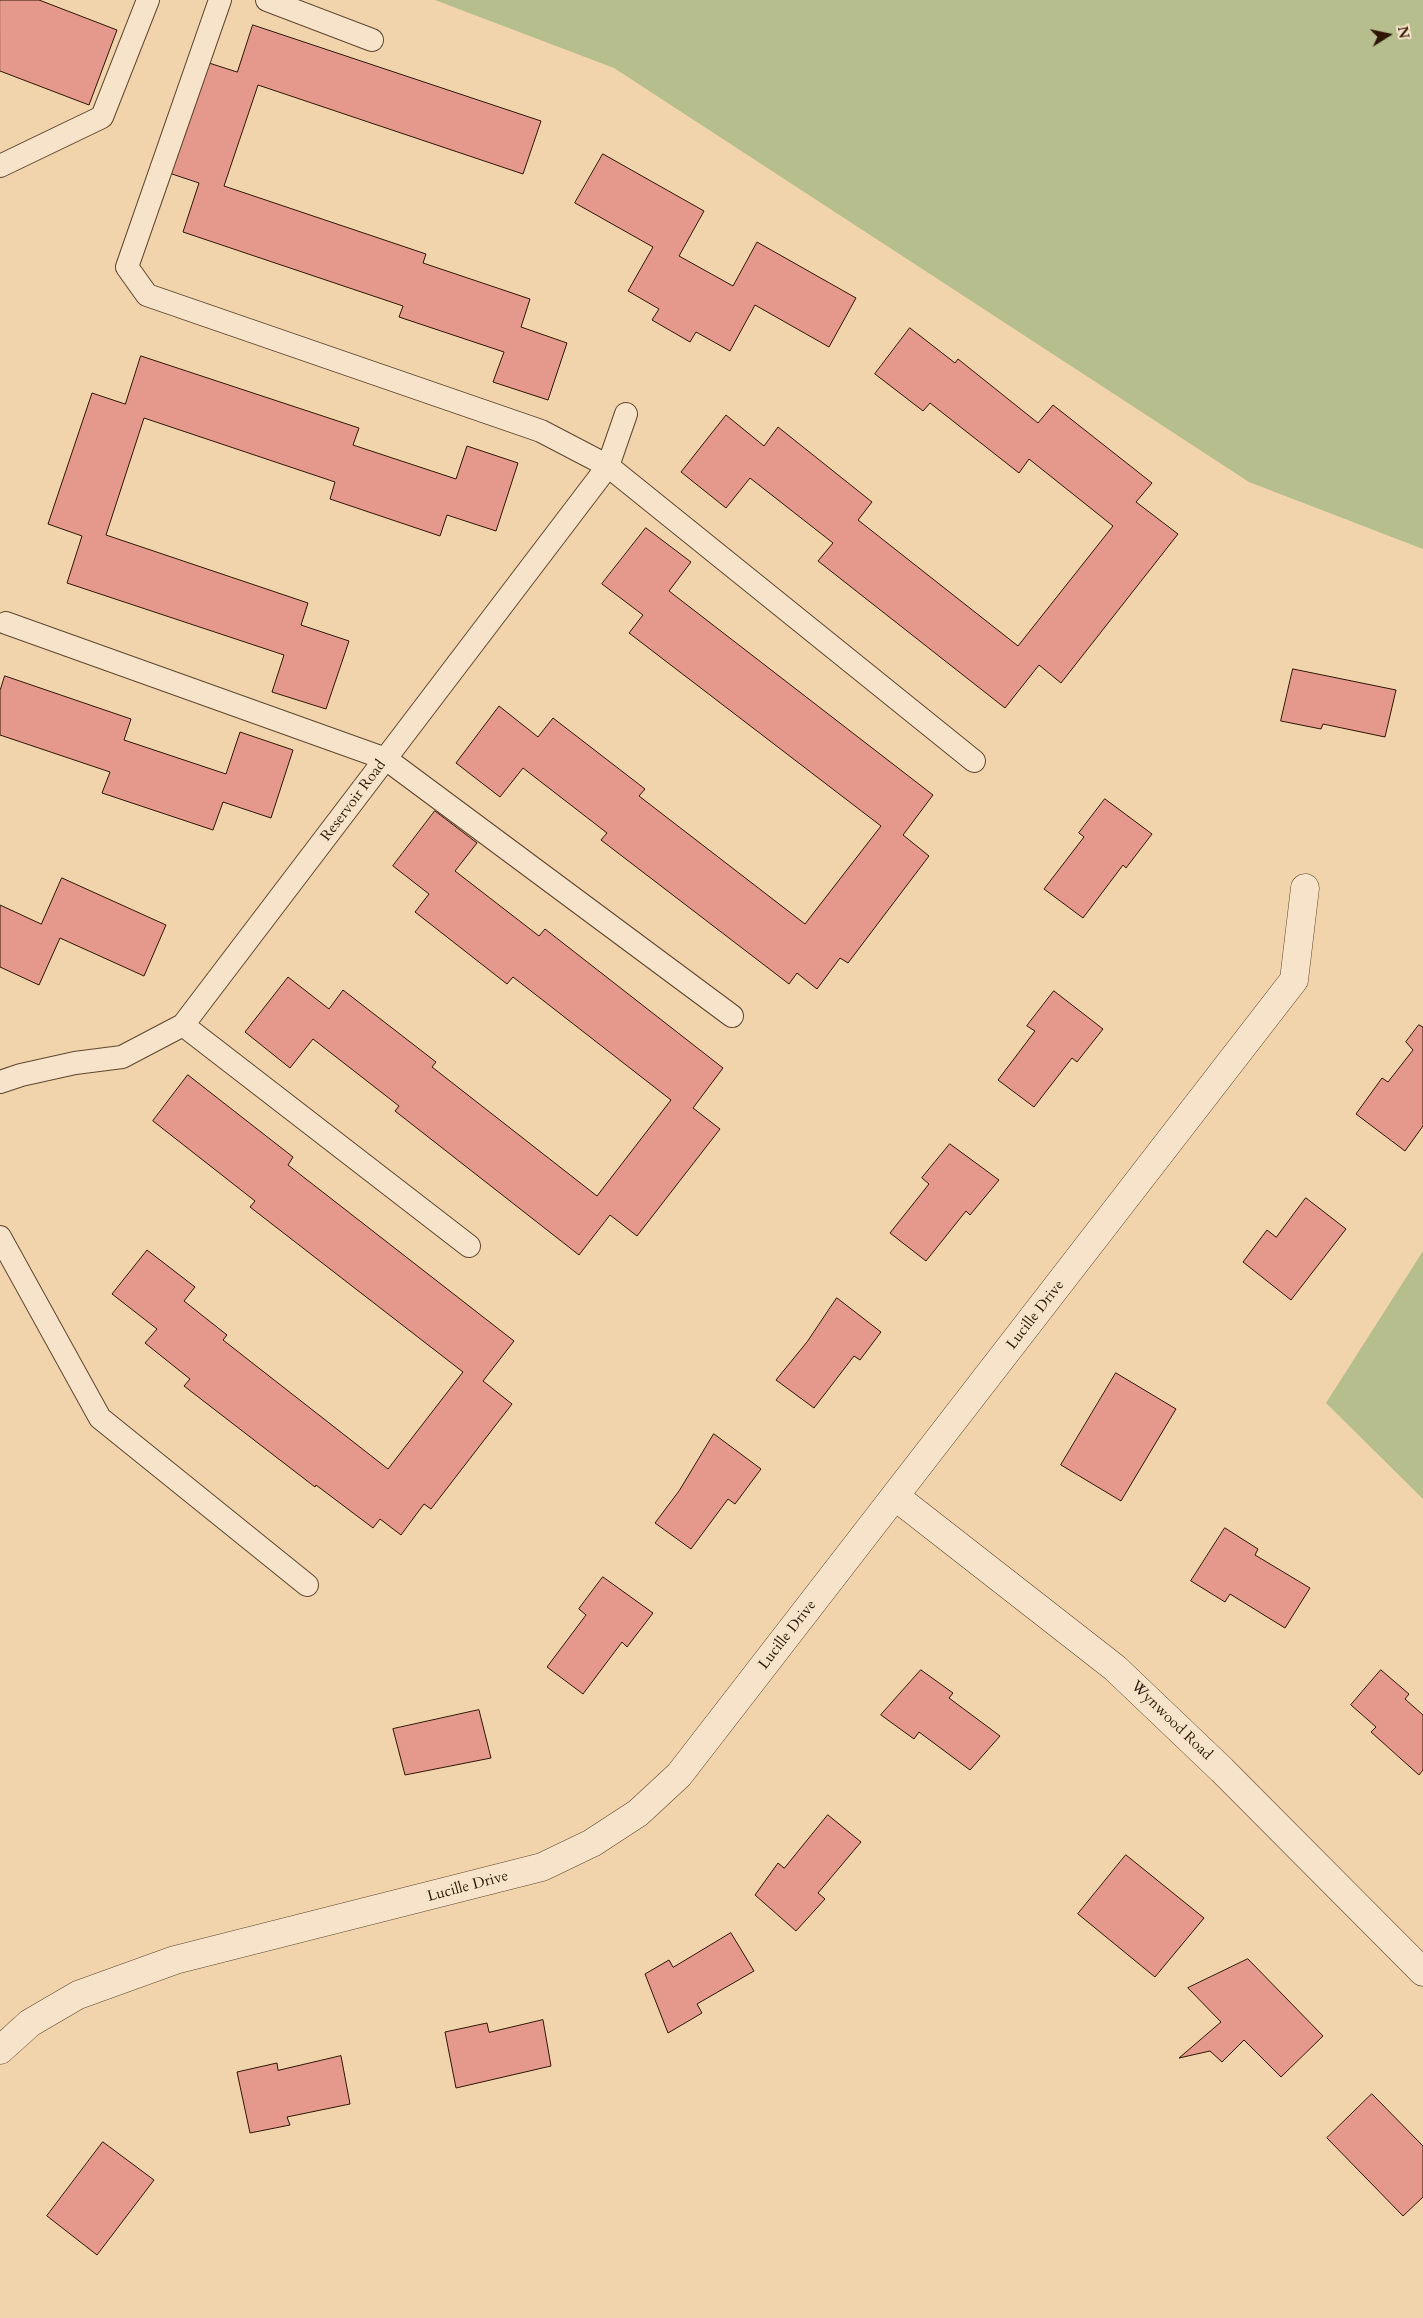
<!DOCTYPE html>
<html>
<head>
<meta charset="utf-8">
<style>
	body { margin:0 }
	#map { position:relative; width:1423px; height:2318px; overflow:hidden; background:#f1d4ac; font-family:Cardo,serif }
	canvas { display:block }
	.north { position:absolute; left:1363px; top:10px; width:50px; height:50px; -webkit-text-stroke:4px #f6e3c9; paint-order:stroke; rotate:80deg; font-size:14px; font-weight:700; line-height:20px; text-align:center; color:#2d1604 }
	.north::after { content:''; display:block; margin:auto; width:18px; height:22px; background:#2d1604; clip-path:polygon(50% 0,100% 100%,50% 72%,0 100%) }
</style>
</head>
<body>
<div id="map">
<canvas width="1423" height="2318"></canvas>
<div class="north">N</div>
</div>
<script>
const ctx = document.querySelector('canvas').getContext('2d');
ctx.lineJoin = 'round';
function paint(path, color) { ctx.fillStyle = color; ctx.fill(path, 'evenodd'); }
function stroke(path, color, width, dash) { ctx.strokeStyle = color; ctx.lineWidth = width; ctx.lineCap = dash ? 'butt' : 'round'; ctx.setLineDash(dash || []); ctx.stroke(path); }
function label(font, color, halo, rows, align = 'center') {
  ctx.font = font + ' Cardo,serif'; ctx.lineWidth = 4; ctx.setLineDash([]); ctx.textBaseline = 'middle'; ctx.strokeStyle = halo; ctx.fillStyle = color; for (const [text, x, y, turn = 0] of rows) {
    ctx.save(); ctx.translate(x, y); ctx.rotate((+turn || 0) * Math.PI / 180); ctx.textAlign = isNaN(turn) ? turn : align; if (halo) ctx.strokeText(text, 0, 0); ctx.fillText(text, 0, 0); ctx.restore();
  }
}
paint(new Path2D(`
	M 435,0 L 1423,0 L 1423,549 L 1249,482 L 614,68 Z
	M 1423,1251 L 1423,1499 L 1326,1403 Z`), '#b6be8d');
const building = new Path2D(`
	M 0,0 L 39,0 L 117,30 L 89,105 L 0,71 Z
	M 253,25 L 541,121 L 523,174 L 258,85 L 224,186 L 426,254 L 423,263 L 530,299 L 521,327 L 567,343 L 548,400 L 493,382 L 504,352 L 399,317 L 403,306 L 183,232 L 199,183 L 169,173 L 206,62 L 237,72 Z
	M 603,154 L 704,211 L 679,256 L 733,286 L 757,242 L 856,298 L 829,347 L 755,305 L 730,351 L 696,332 L 690,342 L 652,320 L 659,309 L 628,291 L 653,247 L 575,203 Z
	M 910,328 L 955,363 L 958,359 L 1038,423 L 1053,405 L 1152,483 L 1136,502 L 1178,534 L 1061,683 L 1039,665 L 1005,708 L 818,561 L 833,543 L 750,478 L 726,508 L 681,472 L 726,415 L 764,446 L 778,427 L 872,502 L 858,520 L 1018,646 L 1113,526 L 1029,459 L 1019,473 L 930,403 L 923,411 L 875,374 Z
	M 141,356 L 359,428 L 353,445 L 456,479 L 467,446 L 518,463 L 496,531 L 447,515 L 440,536 L 330,499 L 335,482 L 144,418 L 106,535 L 308,603 L 301,625 L 349,641 L 326,709 L 272,692 L 284,655 L 67,583 L 82,536 L 48,524 L 92,393 L 125,404 Z
	M 646,528 L 691,562 L 669,591 L 933,795 L 903,835 L 929,856 L 848,963 L 840,958 L 817,989 L 797,973 L 789,984 L 601,840 L 607,833 L 523,768 L 500,797 L 456,763 L 499,706 L 538,737 L 553,718 L 645,789 L 639,796 L 805,924 L 881,826 L 629,633 L 643,615 L 602,584 Z
	M 1293,669 L 1396,690 L 1385,737 L 1323,724 L 1321,729 L 1281,721 Z
	M 5,676 L 131,719 L 124,740 L 226,774 L 240,732 L 293,750 L 271,818 L 223,802 L 213,830 L 102,793 L 110,772 L 0,735 L 0,691 Z
	M 1105,799 L 1152,834 L 1126,868 L 1123,865 L 1083,918 L 1044,889 L 1084,837 L 1079,833 Z
	M 435,811 L 477,843 L 455,871 L 539,936 L 545,929 L 723,1068 L 693,1108 L 720,1129 L 637,1236 L 610,1215 L 579,1255 L 395,1111 L 399,1106 L 313,1039 L 290,1068 L 245,1032 L 288,977 L 329,1009 L 343,990 L 436,1062 L 432,1067 L 597,1196 L 671,1100 L 513,977 L 507,984 L 415,912 L 429,894 L 393,866 Z
	M 62,878 L 166,925 L 144,976 L 60,938 L 39,985 L 0,967 L 0,905 L 41,924 Z
	M 1054,991 L 1103,1029 L 1077,1062 L 1072,1058 L 1034,1107 L 998,1080 L 1035,1031 L 1027,1026 Z
	M 1419,1025 L 1423,1027 L 1423,1126 L 1405,1151 L 1356,1114 L 1382,1078 L 1388,1082 L 1413,1050 L 1406,1042 Z
	M 188,1075 L 293,1157 L 288,1165 L 514,1341 L 483,1381 L 512,1404 L 431,1509 L 424,1504 L 401,1535 L 380,1519 L 373,1528 L 316,1485 L 315,1487 L 184,1386 L 190,1379 L 145,1343 L 157,1329 L 112,1294 L 147,1250 L 195,1287 L 184,1301 L 227,1335 L 223,1340 L 388,1469 L 463,1372 L 250,1207 L 255,1201 L 153,1121 Z
	M 950,1144 L 999,1180 L 970,1215 L 966,1211 L 926,1261 L 890,1233 L 929,1184 L 922,1178 Z
	M 1306,1198 L 1346,1229 L 1291,1300 L 1243,1262 L 1267,1230 L 1276,1237 Z
	M 837,1298 L 881,1332 L 860,1360 L 854,1356 L 814,1408 L 776,1380 L 807,1342 Z
	M 1116,1373 L 1176,1409 L 1121,1501 L 1061,1465 Z
	M 714,1434 L 761,1469 L 735,1504 L 728,1499 L 691,1549 L 655,1523 L 679,1491 Z
	M 1225,1528 L 1258,1549 L 1255,1555 L 1310,1588 L 1285,1628 L 1230,1594 L 1225,1602 L 1191,1581 Z
	M 603,1577 L 653,1613 L 627,1647 L 622,1642 L 583,1694 L 547,1667 L 586,1615 L 579,1609 Z
	M 921,1670 L 953,1693 L 949,1698 L 1000,1736 L 970,1770 L 919,1732 L 914,1739 L 881,1715 Z
	M 1381,1670 L 1409,1694 L 1405,1699 L 1423,1715 L 1423,1770 L 1419,1775 L 1371,1732 L 1376,1727 L 1351,1705 Z
	M 479,1710 L 491,1758 L 405,1775 L 393,1729 Z
	M 828,1815 L 861,1842 L 818,1893 L 825,1899 L 796,1931 L 755,1895 L 778,1863 L 784,1868 Z
	M 1126,1855 L 1204,1918 L 1155,1977 L 1078,1914 Z
	M 731,1933 L 754,1971 L 697,2004 L 702,2013 L 668,2033 L 645,1974 L 669,1960 L 673,1967 Z
	M 1248,1959 L 1323,2036 L 1281,2077 L 1244,2040 L 1222,2062 L 1210,2051 L 1179,2058 L 1221,2022 L 1188,1988 Z
	M 543,2020 L 551,2066 L 456,2088 L 445,2032 L 487,2023 L 489,2032 Z
	M 341,2056 L 350,2104 L 287,2117 L 290,2125 L 250,2133 L 237,2072 L 277,2063 L 278,2070 Z
	M 1372,2094 L 1423,2146 L 1423,2197 L 1403,2216 L 1327,2138 Z
	M 103,2142 L 154,2180 L 97,2255 L 47,2216 Z`);
paint(building, '#e5998c');
stroke(building, '#2d1604', 1);
const service = new Path2D(`
	M 220,0 L 127,267 L 147,295 L 541,431 L 608,466 L 974,761
	M 267,0 L 372,40
	M 0,166 L 102,117 L 148,0
	M 6,623 L 386,759 L 732,1016
	M 183,1025 L 469,1246
	M 0,1082 L 21,1075 L 75,1063 L 122,1057 L 183,1025 L 608,466 L 626,414
	M 0,1237 L 100,1418 L 307,1585`);
const minor = new Path2D(`
	M 896,1497 L 1115,1668 L 1222,1770 L 1423,1972
	M 0,2050 L 30,2023 L 78,1995 L 175,1960 L 542,1867 L 592,1843 L 638,1813 L 679,1775 L 1294,980 L 1305,888`);
stroke(service, '#5e462e', 24);
stroke(minor, '#5e462e', 29);
stroke(service, '#f6e3c9', 22);
stroke(minor, '#f6e3c9', 28);
label('15px', '#2d1604', '#f6e3c9', [
	["Reservoir Road",354,801,-53],
	["Lucille Drive",1036,1315,-52],
	["Lucille Drive",788,1635,-52],
	["Wynwood Road",1171,1721,44],
	["Lucille Drive",468,1887,-15]
]);
</script>
</body>
</html>
